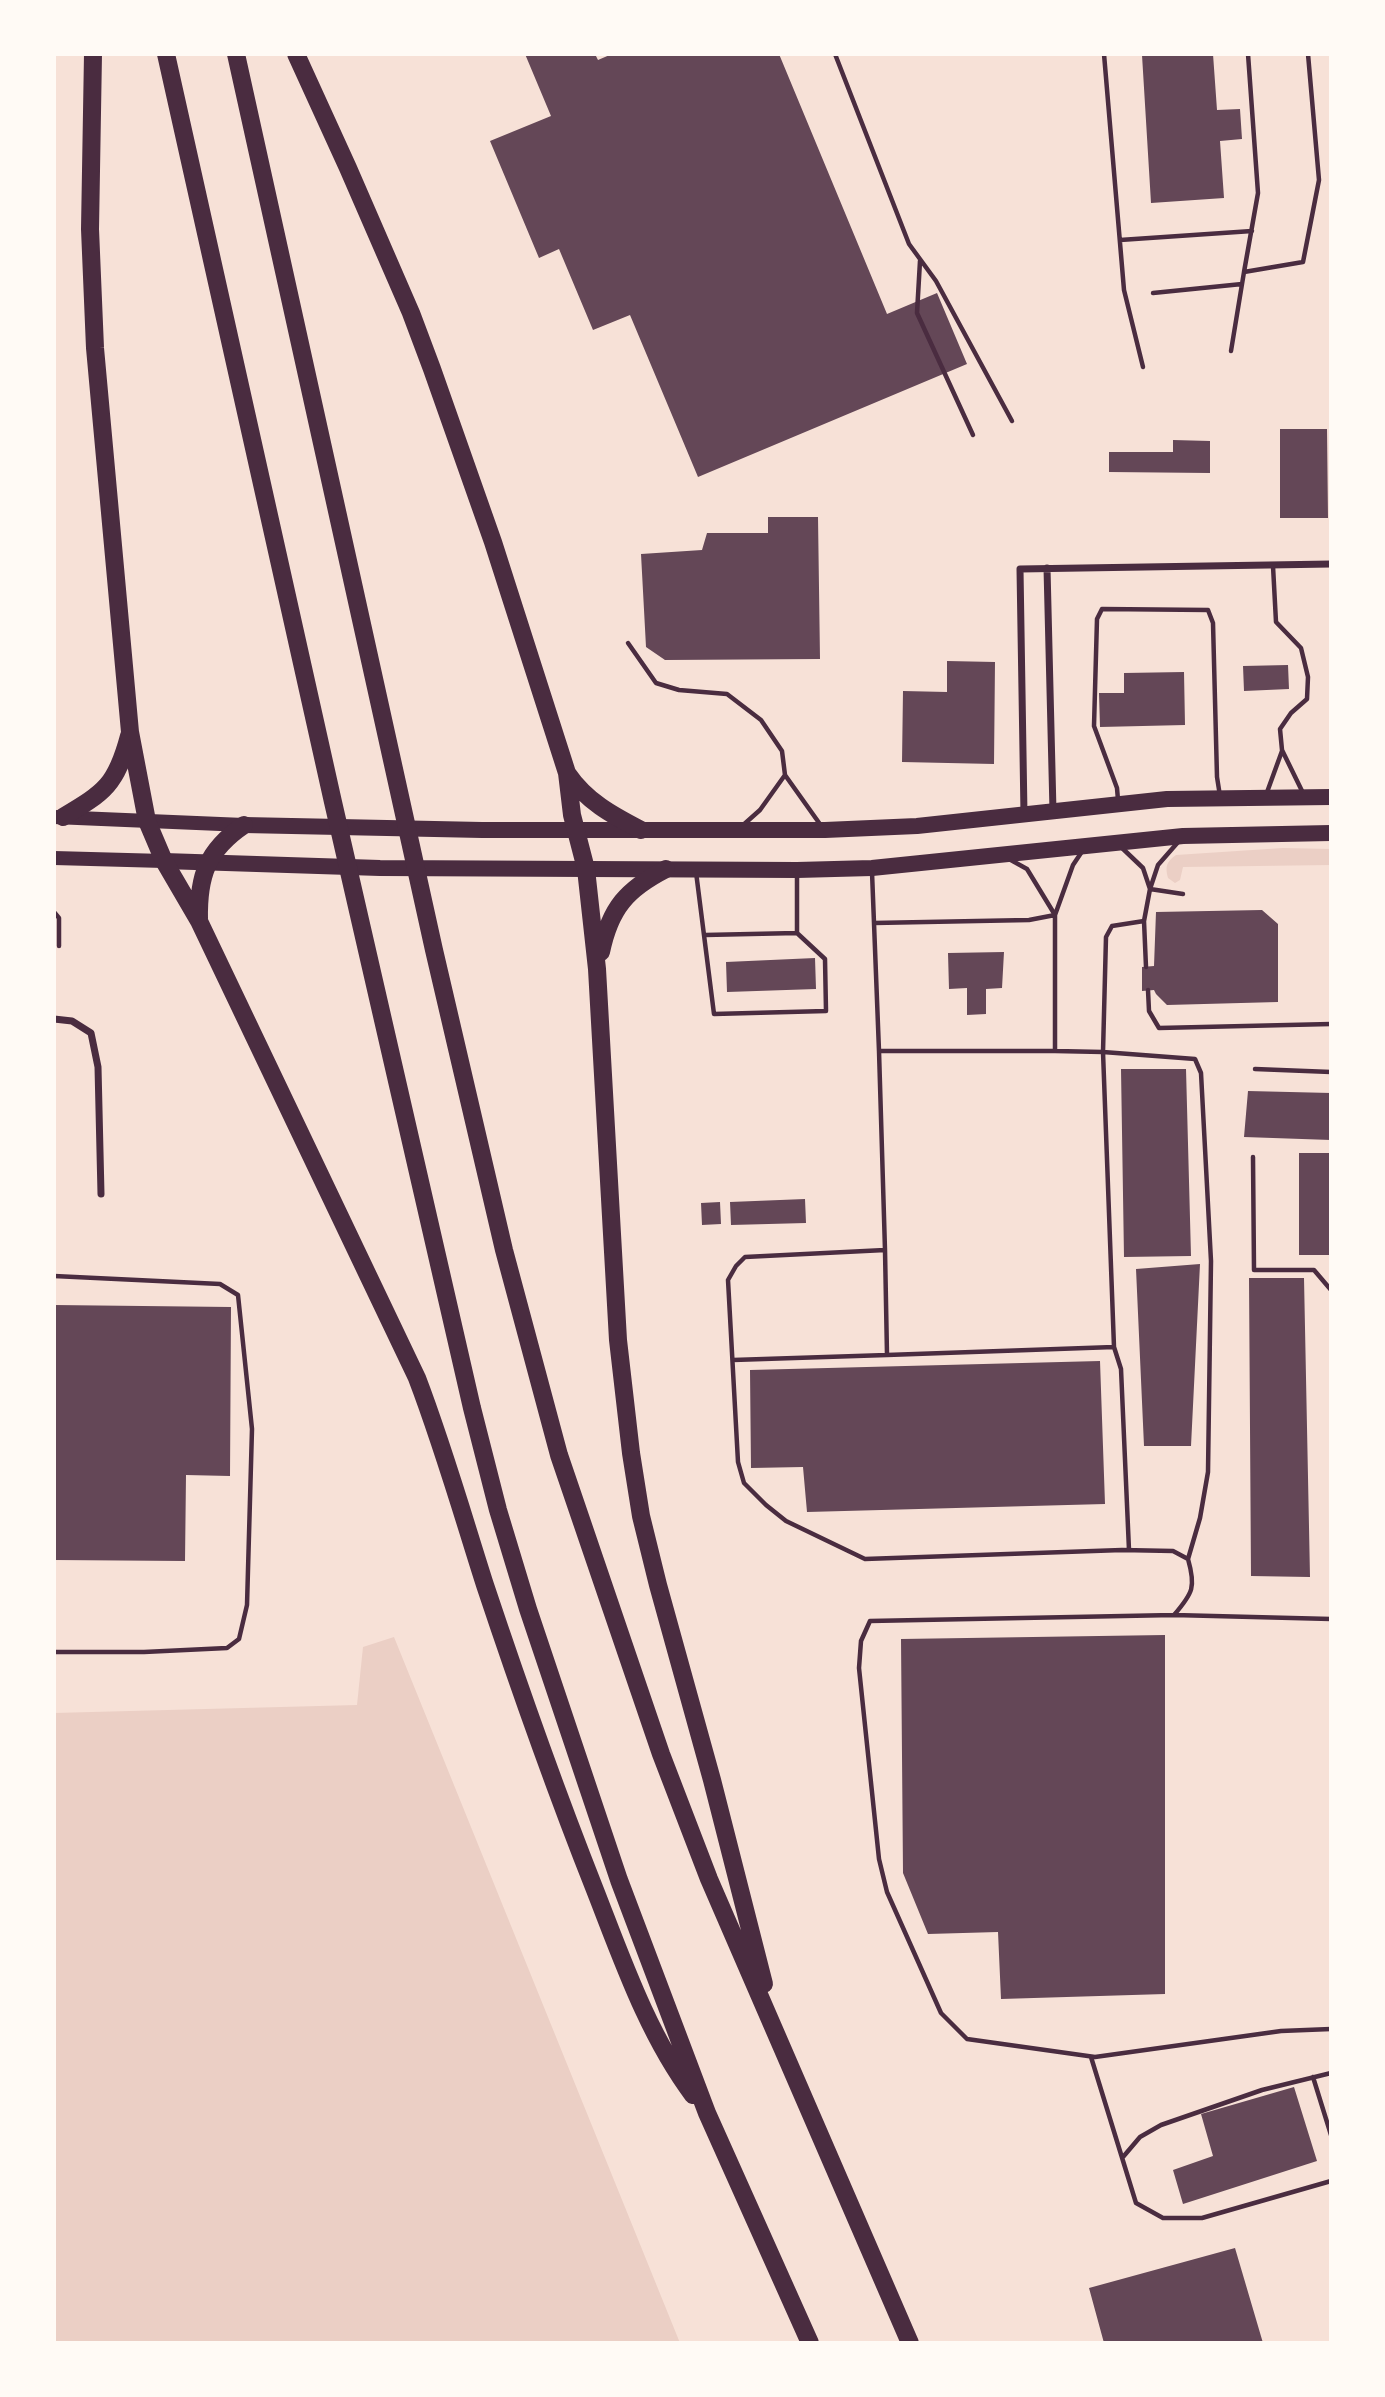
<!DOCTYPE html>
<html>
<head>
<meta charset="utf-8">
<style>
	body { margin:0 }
	#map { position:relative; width:1385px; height:2397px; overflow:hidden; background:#f7e1d7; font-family:"Nunito Sans",sans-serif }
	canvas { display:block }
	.frame { position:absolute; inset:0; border:56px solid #fffaf5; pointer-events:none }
</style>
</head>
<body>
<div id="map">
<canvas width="1385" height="2397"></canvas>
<div class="frame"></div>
</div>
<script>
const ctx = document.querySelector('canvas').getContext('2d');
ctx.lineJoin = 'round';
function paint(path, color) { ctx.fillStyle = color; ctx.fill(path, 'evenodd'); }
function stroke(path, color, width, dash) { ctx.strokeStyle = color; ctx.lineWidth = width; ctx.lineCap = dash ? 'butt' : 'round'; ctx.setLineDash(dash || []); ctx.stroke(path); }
paint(new Path2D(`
	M 1283,848 L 1331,849 L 1331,865 L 1183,867 L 1180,880 L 1175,883 L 1168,878 C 1165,867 1166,862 1176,855 Z
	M 394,1637 L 680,2343 L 54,2343 L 54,1713 L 357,1705 L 363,1647 Z`), '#ebcfc5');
paint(new Path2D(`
	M 525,54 L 595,54 L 598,60 L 612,54 L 779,54 L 887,314 L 937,293 L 967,364 L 698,477 L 630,315 L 593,330 L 559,249 L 539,258 L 490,141 L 551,116 Z
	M 1213,54 L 1217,110 L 1240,109 L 1242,139 L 1220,141 L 1224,198 L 1151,203 L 1142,55 Z
	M 1280,429 L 1327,429 L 1328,518 L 1280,518 Z
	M 1173,440 L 1210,441 L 1210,473 L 1109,472 L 1109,452 L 1173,452 Z
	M 768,517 L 818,517 L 820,659 L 665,660 L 646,647 L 641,554 L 702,550 L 707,533 L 768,533 Z
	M 947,661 L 995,662 L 994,764 L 902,762 L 903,691 L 947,692 Z
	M 1288,665 L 1289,689 L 1244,691 L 1243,666 Z
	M 1184,672 L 1185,725 L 1100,727 L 1099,693 L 1124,693 L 1124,673 Z
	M 1262,910 L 1278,924 L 1278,1002 L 1167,1005 L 1156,994 L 1154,990 L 1142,991 L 1142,967 L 1154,966 L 1156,912 Z
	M 1004,952 L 1002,988 L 986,989 L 986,1014 L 967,1015 L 967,988 L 949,989 L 948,953 Z
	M 815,958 L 816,989 L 727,992 L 726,962 Z
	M 1121,1069 L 1186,1069 L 1191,1256 L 1124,1257 Z
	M 1248,1091 L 1331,1093 L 1331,1140 L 1244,1137 Z
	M 1299,1153 L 1331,1153 L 1331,1255 L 1299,1255 Z
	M 805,1199 L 806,1223 L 731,1225 L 730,1202 Z
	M 720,1202 L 721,1224 L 702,1225 L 701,1203 Z
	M 1200,1264 L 1191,1446 L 1144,1446 L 1136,1269 Z
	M 1249,1278 L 1304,1278 L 1310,1577 L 1251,1576 Z
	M 54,1305 L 231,1307 L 230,1476 L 186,1475 L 185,1561 L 54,1560 Z
	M 1100,1361 L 1105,1504 L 807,1512 L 803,1467 L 751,1468 L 750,1370 Z
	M 1165,1635 L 1165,1994 L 1001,1999 L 998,1932 L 928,1934 L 903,1873 L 901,1639 Z
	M 1294,2087 L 1317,2161 L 1183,2204 L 1173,2170 L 1213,2156 L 1201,2114 Z
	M 1235,2248 L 1263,2343 L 1104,2343 L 1089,2288 Z`), '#644757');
stroke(new Path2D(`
	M 835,54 L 909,244 L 936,281 L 1012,421
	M 1104,54 L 1124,290 L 1143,367
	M 1120,240 L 1252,231
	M 920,261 L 917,313 L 973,435
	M 1244,272 L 1258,193 L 1248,54
	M 1153,293 L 1242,284
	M 1231,351 L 1244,272 L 1303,262 L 1319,180 L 1308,54
	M 1273,566 L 1276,622 L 1301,648 L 1308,677 L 1307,699 L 1291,713 L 1280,729 L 1282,750 L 1303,793
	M 628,643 L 656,683 L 679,690 L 727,694 L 761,720 L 782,751 L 785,775
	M 1266,795 L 1282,751
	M 1118,800 L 1117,788 L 1094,726 L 1097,619 L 1102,609 L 1208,610 L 1213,623 L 1217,777 L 1220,796
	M 742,826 L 760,810 L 785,775 L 822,827
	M 1121,847 L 1143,868 L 1150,889 L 1158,865 L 1179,841
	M 1009,859 L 1027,869 L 1055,915 L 1073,865 L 1083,850
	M 696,872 L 714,1014 L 826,1011 L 825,959 L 797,933 L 705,935
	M 872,872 L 879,1051 L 1055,1051 L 1055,915 L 1029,920 L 874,923
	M 54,912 L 59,918 L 59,946
	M 797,933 L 797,874
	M 1146,967 L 1144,921 L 1150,889 L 1183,894
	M 1148,990 L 1149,1011 L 1159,1028 L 1331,1024
	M 879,1051 L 885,1250 L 745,1257 L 736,1266 L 728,1280 L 738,1462 L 744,1483 L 766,1505 L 786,1521 L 865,1559 L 1122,1550 L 1173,1551 L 1188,1559 C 1196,1587 1193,1593 1174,1615 L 870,1621 L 861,1641 L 859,1668 L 879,1859 L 887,1892 L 941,2013 L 967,2039 L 1095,2057 L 1281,2031 L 1331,2029
	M 1055,1051 L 1103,1052 L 1106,937 L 1112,926 L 1144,921
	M 1255,1069 L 1331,1072
	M 1253,1157 L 1254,1270 L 1314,1270 L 1331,1290
	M 885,1250 L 887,1355 L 1114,1347
	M 54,1276 L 220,1284 L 238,1295 L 252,1429 L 247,1605 L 239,1639 L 227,1648 L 144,1652 L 54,1652
	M 733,1360 L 887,1355
	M 1129,1550 L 1121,1369 L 1114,1347 L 1103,1052 L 1195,1059 L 1201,1073 L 1211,1261 L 1208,1472 L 1200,1518 L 1188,1559
	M 1174,1615 L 1331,1619
	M 1091,2057 L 1136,2203 L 1163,2218 L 1202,2218 L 1331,2181
	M 1313,2077 L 1331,2135
	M 1123,2157 L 1140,2137 L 1161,2125 L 1262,2090 L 1331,2073`), '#4a2c40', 4.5);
stroke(new Path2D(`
	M 1047,568 L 1053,811
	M 1024,814 L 1020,569 L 1331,564
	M 54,1019 L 72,1021 L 91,1033 L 98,1067 L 101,1194`), '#4a2c40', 7);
stroke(new Path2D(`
	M 54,817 L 244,825
	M 54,858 L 164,861`), '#4a2c40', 14);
stroke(new Path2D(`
	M 244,825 L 482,830 L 825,830 L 917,826 L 1167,799 L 1331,797
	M 164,861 L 380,868 L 797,870 L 872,868 L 1183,836 L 1331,833`), '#4a2c40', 16);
stroke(new Path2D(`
	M 93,54 L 90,229 L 95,348 L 130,732 L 147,821 L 164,861 L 199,921 L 417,1378 C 443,1446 463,1516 485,1585 C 519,1687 555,1789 595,1890 C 622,1959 648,2035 693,2095
	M 166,54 L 333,802 L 472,1408 L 498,1510 L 528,1609 L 619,1880 L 707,2113 L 810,2343
	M 236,54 L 434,950 L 504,1250 L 559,1455 L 661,1754 L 709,1879 L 910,2343
	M 296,54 L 348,168 L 411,313 L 432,369 L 493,542 L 567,773 L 572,815 L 586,869 L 597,969 L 618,1340 L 631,1453 L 641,1516 L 658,1585 L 712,1780 L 764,1984
	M 567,773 C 586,801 612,815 641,830
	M 63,817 C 105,792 116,785 129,736
	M 199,920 C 198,876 207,850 244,825
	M 601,952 C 610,908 627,889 666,869`), '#4a2c40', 18);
</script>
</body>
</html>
